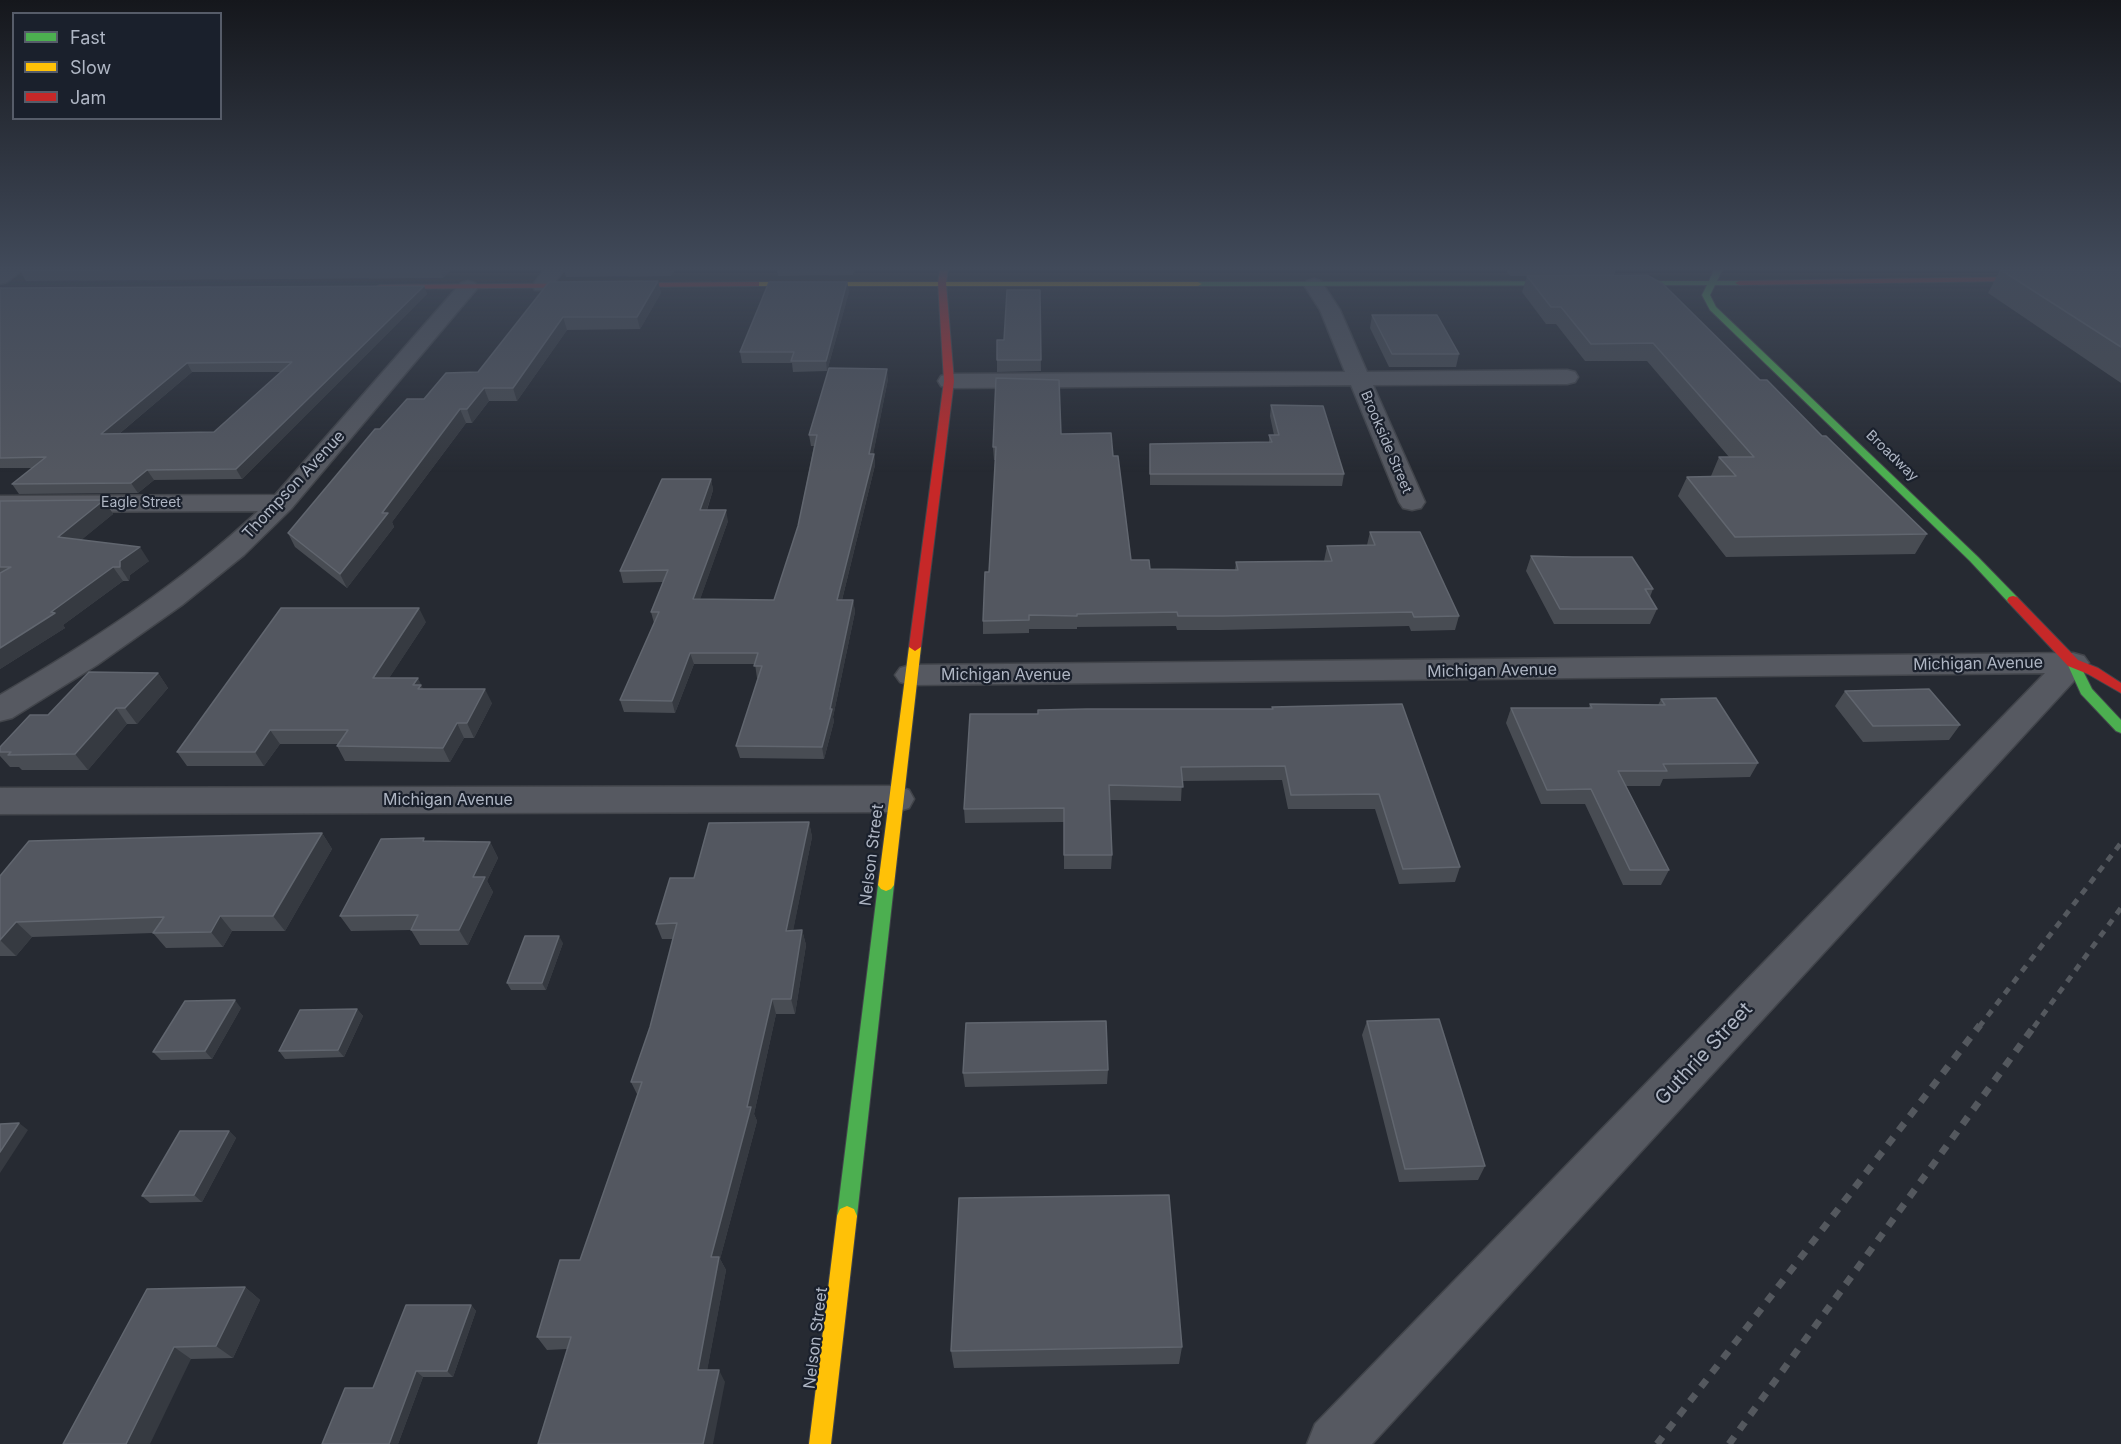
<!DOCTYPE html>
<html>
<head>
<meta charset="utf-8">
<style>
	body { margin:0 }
	#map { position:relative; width:2121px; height:1444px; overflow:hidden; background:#262a32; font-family:Inter,sans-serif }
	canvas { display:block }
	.legend { position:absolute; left:12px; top:12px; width:210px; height:108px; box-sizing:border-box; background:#1a202c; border:2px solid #565c69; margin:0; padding:8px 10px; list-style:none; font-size:18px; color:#afb6c4 }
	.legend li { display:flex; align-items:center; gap:12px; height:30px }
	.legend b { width:30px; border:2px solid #565c69 }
</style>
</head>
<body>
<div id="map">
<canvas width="2121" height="1444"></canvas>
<ul class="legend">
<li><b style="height:8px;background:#4caf50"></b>Fast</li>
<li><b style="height:8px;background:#ffc107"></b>Slow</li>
<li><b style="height:8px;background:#c62828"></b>Jam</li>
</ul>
</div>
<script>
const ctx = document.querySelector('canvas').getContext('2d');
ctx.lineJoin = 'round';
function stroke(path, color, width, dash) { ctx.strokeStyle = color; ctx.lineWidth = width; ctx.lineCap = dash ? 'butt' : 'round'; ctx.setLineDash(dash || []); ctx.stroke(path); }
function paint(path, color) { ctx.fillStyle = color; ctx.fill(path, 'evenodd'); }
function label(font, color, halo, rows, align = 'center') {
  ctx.font = font + ' Inter,sans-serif'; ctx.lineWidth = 4.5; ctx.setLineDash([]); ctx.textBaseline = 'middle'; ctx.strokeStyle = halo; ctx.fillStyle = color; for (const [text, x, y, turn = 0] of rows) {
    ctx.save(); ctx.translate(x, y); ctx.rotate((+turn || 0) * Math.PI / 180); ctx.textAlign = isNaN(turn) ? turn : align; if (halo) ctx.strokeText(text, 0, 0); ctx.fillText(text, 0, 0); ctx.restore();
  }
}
const street = new Path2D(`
	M 0,270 L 22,270 L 7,282 L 0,284 Z
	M 544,270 L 564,270 L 549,290 L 535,290 L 532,286 Z
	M 1314,279 L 1321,281 L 1340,310 L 1367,372 L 1567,370 L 1575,372 L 1578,377 L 1575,382 L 1567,384 L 1373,385 L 1425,502 L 1421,508 L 1412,510 L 1403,508 L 1399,502 L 1351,385 L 949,388 L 941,386 L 938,381 L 941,376 L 949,374 L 1345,372 L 1320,310 L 1304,285 L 1307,281 Z
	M 468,281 L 475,283 L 478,287 L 475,291 L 291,509 L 244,555 L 182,605 L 97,665 L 12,718 L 0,721 L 0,695 C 92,641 180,584 258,511 L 0,512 L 0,496 L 275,495 L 461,283 Z
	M 2073,653 L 2084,656 L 2089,663 L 2084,670 L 1372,1444 L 1307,1444 L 1315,1424 L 2045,673 L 911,685 L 900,682 L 895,675 L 900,668 L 911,665 Z
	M 896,786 L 909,790 L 914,799 L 909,808 L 896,812 L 0,814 L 0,788 Z`);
const fast = new Path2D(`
	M 1714,270 L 1722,270 L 1717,281 L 1739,281 L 1743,283 L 1739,285 L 1715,285 L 1710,295 L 1716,307 L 1978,557 L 2017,597 L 2019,600 L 2017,603 L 2009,603 L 1970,561 L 1710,310 L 1702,295 L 1707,285 L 1198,286 L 1194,284 L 1198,282 L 1709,281 Z
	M 2073,659 L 2079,663 L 2092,689 L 2121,720 L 2121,733 L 2116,731 L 2081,694 L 2067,663 Z
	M 886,879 L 891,881 L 894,885 L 857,1216 L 854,1223 L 847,1226 L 840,1223 L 837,1216 L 878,885 L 881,881 Z`);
const slow = new Path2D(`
	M 2121,275 L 2121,279 L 2011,281 L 2007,279 L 2011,277 Z
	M 753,282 L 1198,282 L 1202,284 L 1198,286 L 753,286 Z
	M 915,643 L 921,647 L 894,885 L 891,889 L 886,891 L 881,889 L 878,885 L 909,647 Z
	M 847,1206 L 854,1209 L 857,1216 L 831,1444 L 809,1444 L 837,1216 L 840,1209 Z`);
const jam = new Path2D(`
	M 940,270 L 948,270 L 946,283 L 954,381 L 921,647 L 915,651 L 909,647 L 944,381 L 938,283 Z
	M 2011,277 L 2014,277 L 2014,281 L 1739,285 L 1735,283 L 1739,281 Z
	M 756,282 L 759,282 L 759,286 L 380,289 L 376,287 L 380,285 Z
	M 2013,596 L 2017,597 L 2078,660 L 2098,668 L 2121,683 L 2121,693 L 2088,674 L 2068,666 L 2009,603 L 2007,600 L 2009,597 Z`);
stroke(street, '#42454b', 3);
stroke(fast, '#42454b', 2);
stroke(slow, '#42454b', 2);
stroke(jam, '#42454b', 2);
paint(street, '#565961');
paint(fast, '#4caf50');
paint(slow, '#ffc107');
paint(jam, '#c62828');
stroke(new Path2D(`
	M 1979,1027 L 2121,843
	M 2034,1027 L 2121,908`), '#54585e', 5, [7, 7]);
stroke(new Path2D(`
	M 1657,1444 L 1980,1025
	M 1729,1444 L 2035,1025`), '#54585e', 7, [9, 9]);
paint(new Path2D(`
	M 21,270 L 451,270 L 443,278 L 26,281 L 20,271 Z
	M 564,270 L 675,270 L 671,276 L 566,277 Z
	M 777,270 L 855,270 L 853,275 L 778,276 Z
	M 1506,270 L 1616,270 L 1614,275 L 1760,380 L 1822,436 L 1927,534 L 1915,554 L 1726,557 L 1678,496 L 1687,477 L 1712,477 L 1711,476 L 1719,457 L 1729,457 L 1647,361 L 1585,361 L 1556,324 L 1546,324 L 1522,292 L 1527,276 L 1510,276 Z
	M 2000,270 L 2121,270 L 2121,383 L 1988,293 Z
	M 658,281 L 661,293 L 640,329 L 567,330 L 517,401 L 489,401 L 472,423 L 466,423 L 392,522 L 394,527 L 347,588 L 295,547 L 288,533 L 380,429 L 424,399 L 478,372 L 549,282 Z
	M 847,282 L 849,292 L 827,371 L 793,372 L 792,363 L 742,363 L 740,352 Z
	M 424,286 L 427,294 L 242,479 L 154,480 L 138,493 L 19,494 L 12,484 L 33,468 L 0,468 L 0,288 ZM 192,372 L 281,372 L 214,432 L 119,434 Z
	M 1040,290 L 1041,371 L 997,372 L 997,360 L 1004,340 Z
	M 1372,315 L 1459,354 L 1456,367 L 1389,367 L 1370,328 Z
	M 888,379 L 873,454 L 874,454 L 875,465 L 842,600 L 853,600 L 855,612 L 833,717 L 834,721 L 824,759 L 740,758 L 736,746 L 758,678 L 757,678 L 755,664 L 694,664 L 675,713 L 624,712 L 620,700 L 654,623 L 651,612 L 663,582 L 623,583 L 620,571 L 711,479 L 713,490 L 707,510 L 728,521 L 700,599 L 774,600 L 798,526 L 814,446 L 811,446 L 809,435 Z
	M 1271,405 L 1344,474 L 1342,486 L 1150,485 L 1150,444 L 1269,442 L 1269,435 L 1274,435 L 1270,416 Z
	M 1061,434 L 1113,456 L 1131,560 L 1150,569 L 1235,570 L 1236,562 L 1324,561 L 1327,546 L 1367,545 L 1370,532 L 1459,616 L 1455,630 L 1411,631 L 1409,626 L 1221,630 L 1177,630 L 1176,626 L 1077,627 L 1077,629 L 1029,629 L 1029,633 L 983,634 L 983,621 L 989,572 L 995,460 L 994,460 L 993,447 Z
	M 104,500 L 113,514 L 81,540 L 149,561 L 130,575 L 129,581 L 123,581 L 63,625 L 65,628 L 0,669 L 0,501 Z
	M 1531,556 L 1653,589 L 1650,597 L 1657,609 L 1650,624 L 1554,624 L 1526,571 Z
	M 426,622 L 389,678 L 424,689 L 492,703 L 474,738 L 464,738 L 450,762 L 345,761 L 337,746 L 338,744 L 280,744 L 264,766 L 187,766 L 177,752 Z
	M 158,673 L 168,688 L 137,724 L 127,724 L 88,770 L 22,770 L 19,767 L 10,767 L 0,756 L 0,747 L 48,715 Z
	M 1845,691 L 1960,725 L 1949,740 L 1863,742 L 1835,706 Z
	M 1661,699 L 1758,763 L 1750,777 L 1663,779 L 1660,786 L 1626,786 L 1669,870 L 1661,885 L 1623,885 L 1585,804 L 1541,804 L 1506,723 L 1511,708 L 1589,708 L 1590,704 L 1658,705 Z
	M 1402,704 L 1460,867 L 1455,882 L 1399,884 L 1375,809 L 1288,809 L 1282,780 L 1182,781 L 1181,801 L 1110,800 L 1112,855 L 1111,869 L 1064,869 L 1064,822 L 965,823 L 964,809 L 1038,714 L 1272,709 L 1272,707 Z
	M 809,822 L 812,837 L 793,930 L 802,930 L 806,945 L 795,1014 L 776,1014 L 754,1114 L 757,1121 L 720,1259 L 726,1270 L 707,1370 L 725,1382 L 567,1349 L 547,1350 L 537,1337 L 580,1260 L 638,1096 L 631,1082 L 650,1027 L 673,939 L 662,939 L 656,924 L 694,878 Z
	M 322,833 L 332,849 L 285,931 L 232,931 L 223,947 L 166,948 L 153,933 L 32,937 L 16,956 L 0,956 L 0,876 Z
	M 426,842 L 490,842 L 498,858 L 487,881 L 493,892 L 468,945 L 420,945 L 411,930 L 351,931 L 340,916 Z
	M 563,943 L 546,990 L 511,990 L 507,983 Z
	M 241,1008 L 212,1059 L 161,1060 L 153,1052 Z
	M 357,1009 L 363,1016 L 344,1057 L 285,1059 L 279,1051 Z
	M 1367,1021 L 1485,1166 L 1478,1180 L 1399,1182 L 1362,1035 Z
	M 1108,1070 L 1107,1084 L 965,1087 L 963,1073 Z
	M 229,1131 L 236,1138 L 202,1202 L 150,1203 L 142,1196 Z
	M 245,1287 L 260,1300 L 233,1358 L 191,1359 L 63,1444 Z
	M 471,1305 L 476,1311 L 453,1377 L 423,1377 L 398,1444 L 322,1444 L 373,1388 Z
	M 1182,1347 L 1179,1364 L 954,1368 L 951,1351 Z`), '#484c53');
paint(new Path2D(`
	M 440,270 L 451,270 L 443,278 Z
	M 669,270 L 675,270 L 671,276 Z
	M 658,281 L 661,293 L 640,329 L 637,317 Z
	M 847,282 L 849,292 L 827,371 L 826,361 Z
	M 424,286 L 427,294 L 242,479 L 236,469 Z
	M 563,317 L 567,330 L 517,401 L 513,388 Z
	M 187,363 L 192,372 L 107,444 L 101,434 Z
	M 887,369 L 888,379 L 871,465 L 869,454 Z
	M 484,388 L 489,401 L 472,423 L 467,409 Z
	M 460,409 L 466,423 L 392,522 L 394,527 L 347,588 L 340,574 L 382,513 Z
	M 874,454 L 875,465 L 839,612 L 837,600 Z
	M 147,470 L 154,480 L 138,493 L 131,483 Z
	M 711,479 L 713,490 L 703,521 L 700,510 Z
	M 104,500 L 113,514 L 68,551 L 58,537 Z
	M 726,510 L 728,521 L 696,611 L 693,599 Z
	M 140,547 L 149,561 L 130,575 L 129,581 L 120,567 L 120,561 Z
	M 113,567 L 123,581 L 63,625 L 65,628 L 0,669 L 0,648 Z
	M 853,600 L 855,612 L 833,717 L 834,721 L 824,759 L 822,747 Z
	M 419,608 L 426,622 L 380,692 L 373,678 Z
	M 690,653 L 694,664 L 675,713 L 672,701 Z
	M 158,673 L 168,688 L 137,724 L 125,708 Z
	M 418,678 L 428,699 L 413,685 Z
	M 485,689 L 492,703 L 474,738 L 467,723 Z
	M 116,708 L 127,724 L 88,770 L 75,754 Z
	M 457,723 L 464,738 L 450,762 L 443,748 Z
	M 270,730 L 280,744 L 264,766 L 255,752 Z
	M 809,822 L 812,837 L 790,946 L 786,931 Z
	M 322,833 L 332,849 L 285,931 L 273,916 Z
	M 490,842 L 498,858 L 487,881 L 493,892 L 468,945 L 459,930 L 473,877 Z
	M 220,916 L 232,931 L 223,947 L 211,932 Z
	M 16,922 L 32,937 L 16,956 L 0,940 Z
	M 802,930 L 806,945 L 795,1014 L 791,999 Z
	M 559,936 L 563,943 L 546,990 L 542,983 Z
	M 772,999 L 776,1014 L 754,1114 L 757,1121 L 720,1259 L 726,1270 L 705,1382 L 698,1370 L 711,1257 L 747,1107 Z
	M 235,1000 L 241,1008 L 212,1059 L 205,1051 Z
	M 357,1009 L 363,1016 L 344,1057 L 338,1050 Z
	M 19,1123 L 28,1130 L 0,1173 L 0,1152 Z
	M 229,1131 L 236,1138 L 202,1202 L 194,1195 Z
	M 245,1287 L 260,1300 L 233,1358 L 216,1346 Z
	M 471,1305 L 476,1311 L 453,1377 L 447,1371 Z
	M 174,1347 L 191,1359 L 150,1444 L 126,1444 Z
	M 719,1370 L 725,1382 L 713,1444 L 703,1444 Z
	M 416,1371 L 423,1377 L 398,1444 L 389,1444 Z`), '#363a41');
const building = new Path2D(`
	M 21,270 L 103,270 L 20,271 Z
	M 2001,270 L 2121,270 L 2121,347 Z
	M 1647,275 L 1663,284 L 1760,380 L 1767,380 L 1822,436 L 1826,436 L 1927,534 L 1735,537 L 1687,477 L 1736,476 L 1719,457 L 1754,457 L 1653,343 L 1591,344 L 1561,307 L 1551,307 L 1527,276 Z
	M 658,281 L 637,317 L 563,317 L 513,388 L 484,388 L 467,409 L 460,409 L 382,513 L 388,513 L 340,574 L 288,533 L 375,429 L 380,429 L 407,399 L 424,399 L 446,373 L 478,372 L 549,282 Z
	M 769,282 L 847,282 L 826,361 L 791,361 L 794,352 L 740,352 Z
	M 424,286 L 236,469 L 147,470 L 131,483 L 12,484 L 46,457 L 0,458 L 0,288 ZM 292,362 L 214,432 L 101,434 L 187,363 Z
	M 1007,290 L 1040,290 L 1041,360 L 997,360 L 997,340 L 1004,340 Z
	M 1372,315 L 1437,315 L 1459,354 L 1392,354 Z
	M 829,368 L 887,369 L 869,454 L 874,454 L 837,600 L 853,600 L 830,709 L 832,709 L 822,747 L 736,746 L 762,666 L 754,666 L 758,653 L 690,653 L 672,701 L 620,700 L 659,612 L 651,612 L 668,570 L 620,571 L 662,479 L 711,479 L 700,510 L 726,510 L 693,599 L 774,600 L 798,526 L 817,435 L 809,435 Z
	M 996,378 L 1059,380 L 1061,434 L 1111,433 L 1113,456 L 1118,456 L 1131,560 L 1149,560 L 1150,569 L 1238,570 L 1236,562 L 1332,561 L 1327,546 L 1375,545 L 1370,532 L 1420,532 L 1459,616 L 1414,617 L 1412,612 L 1223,616 L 1178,616 L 1177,612 L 1077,614 L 1077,616 L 1029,615 L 1029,620 L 983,621 L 985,572 L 989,572 L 996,447 L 993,447 Z
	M 1271,405 L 1323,406 L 1344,474 L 1150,474 L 1150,444 L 1272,442 L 1269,435 L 1279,435 Z
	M 104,500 L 58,537 L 140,547 L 120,561 L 120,567 L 113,567 L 51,612 L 55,613 L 0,648 L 0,573 L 11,567 L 0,567 L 0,501 Z
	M 1531,556 L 1573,557 L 1632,557 L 1653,589 L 1645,589 L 1657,609 L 1560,609 Z
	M 281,608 L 419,608 L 373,678 L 418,678 L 413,685 L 421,685 L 418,689 L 485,689 L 467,723 L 457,723 L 443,748 L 337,746 L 348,730 L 270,730 L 255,752 L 177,752 Z
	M 89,672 L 158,673 L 125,708 L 116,708 L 75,754 L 8,755 L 11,752 L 0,752 L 0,747 L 30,715 L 48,715 Z
	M 1929,689 L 1960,725 L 1873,726 L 1845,691 Z
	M 1716,698 L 1758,763 L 1663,764 L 1667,771 L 1618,771 L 1669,870 L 1630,870 L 1591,789 L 1547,790 L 1511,708 L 1592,708 L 1590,704 L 1665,705 L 1661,699 Z
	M 1402,704 L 1460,867 L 1403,869 L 1379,794 L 1291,795 L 1285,766 L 1181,767 L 1183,787 L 1109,785 L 1112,855 L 1064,855 L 1064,808 L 964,809 L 970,714 L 1038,714 L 1038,710 L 1087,709 L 1273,709 L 1272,707 Z
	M 809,822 L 786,931 L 802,930 L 791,999 L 772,999 L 747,1107 L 751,1107 L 711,1257 L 719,1257 L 698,1370 L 719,1370 L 703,1444 L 538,1444 L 571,1337 L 537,1337 L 560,1260 L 580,1260 L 642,1082 L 631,1082 L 650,1027 L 677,923 L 656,924 L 670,878 L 694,878 L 709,823 Z
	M 322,833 L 273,916 L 220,916 L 211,932 L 153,933 L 164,917 L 16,922 L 0,940 L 0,876 L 29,841 Z
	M 424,838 L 423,841 L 490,842 L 473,877 L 485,877 L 459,930 L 411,930 L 418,915 L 340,916 L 381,839 Z
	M 525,936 L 559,936 L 542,983 L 507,983 Z
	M 235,1000 L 205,1051 L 153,1052 L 185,1001 Z
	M 357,1009 L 338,1050 L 279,1051 L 300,1010 Z
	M 1439,1019 L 1485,1166 L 1405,1169 L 1367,1021 Z
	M 1106,1021 L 1108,1070 L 963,1073 L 966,1023 Z
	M 19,1123 L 0,1152 L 0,1124 Z
	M 180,1131 L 229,1131 L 194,1195 L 142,1196 Z
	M 1169,1195 L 1182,1347 L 951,1351 L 959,1198 Z
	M 245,1287 L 216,1346 L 174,1347 L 126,1444 L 63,1444 L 147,1289 Z
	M 406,1305 L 471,1305 L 447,1371 L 416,1371 L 389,1444 L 322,1444 L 345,1388 L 373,1388 Z`);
paint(building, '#535760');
stroke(building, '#61666f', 1.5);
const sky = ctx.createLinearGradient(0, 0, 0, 472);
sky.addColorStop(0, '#15171c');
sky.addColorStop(0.57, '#414a5a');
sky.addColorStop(1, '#414a5a00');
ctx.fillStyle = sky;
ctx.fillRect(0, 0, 2121, 472);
label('14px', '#afb6c4', '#1a202c', [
	["Brookside Street",1386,442,67],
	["Broadway",1892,456,44],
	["Eagle Street",141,503]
]);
label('16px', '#afb6c4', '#1a202c', [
	["Thompson Avenue",294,485,-47],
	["Michigan Avenue",1978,664,-1],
	["Michigan Avenue",1492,671,-1],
	["Michigan Avenue",1006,675],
	["Michigan Avenue",448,800],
	["Nelson Street",872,855,-83],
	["Nelson Street",816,1338,-83]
]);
label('20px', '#afb6c4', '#1a202c', [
	["Guthrie Street",1704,1054,-47]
]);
</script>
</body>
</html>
